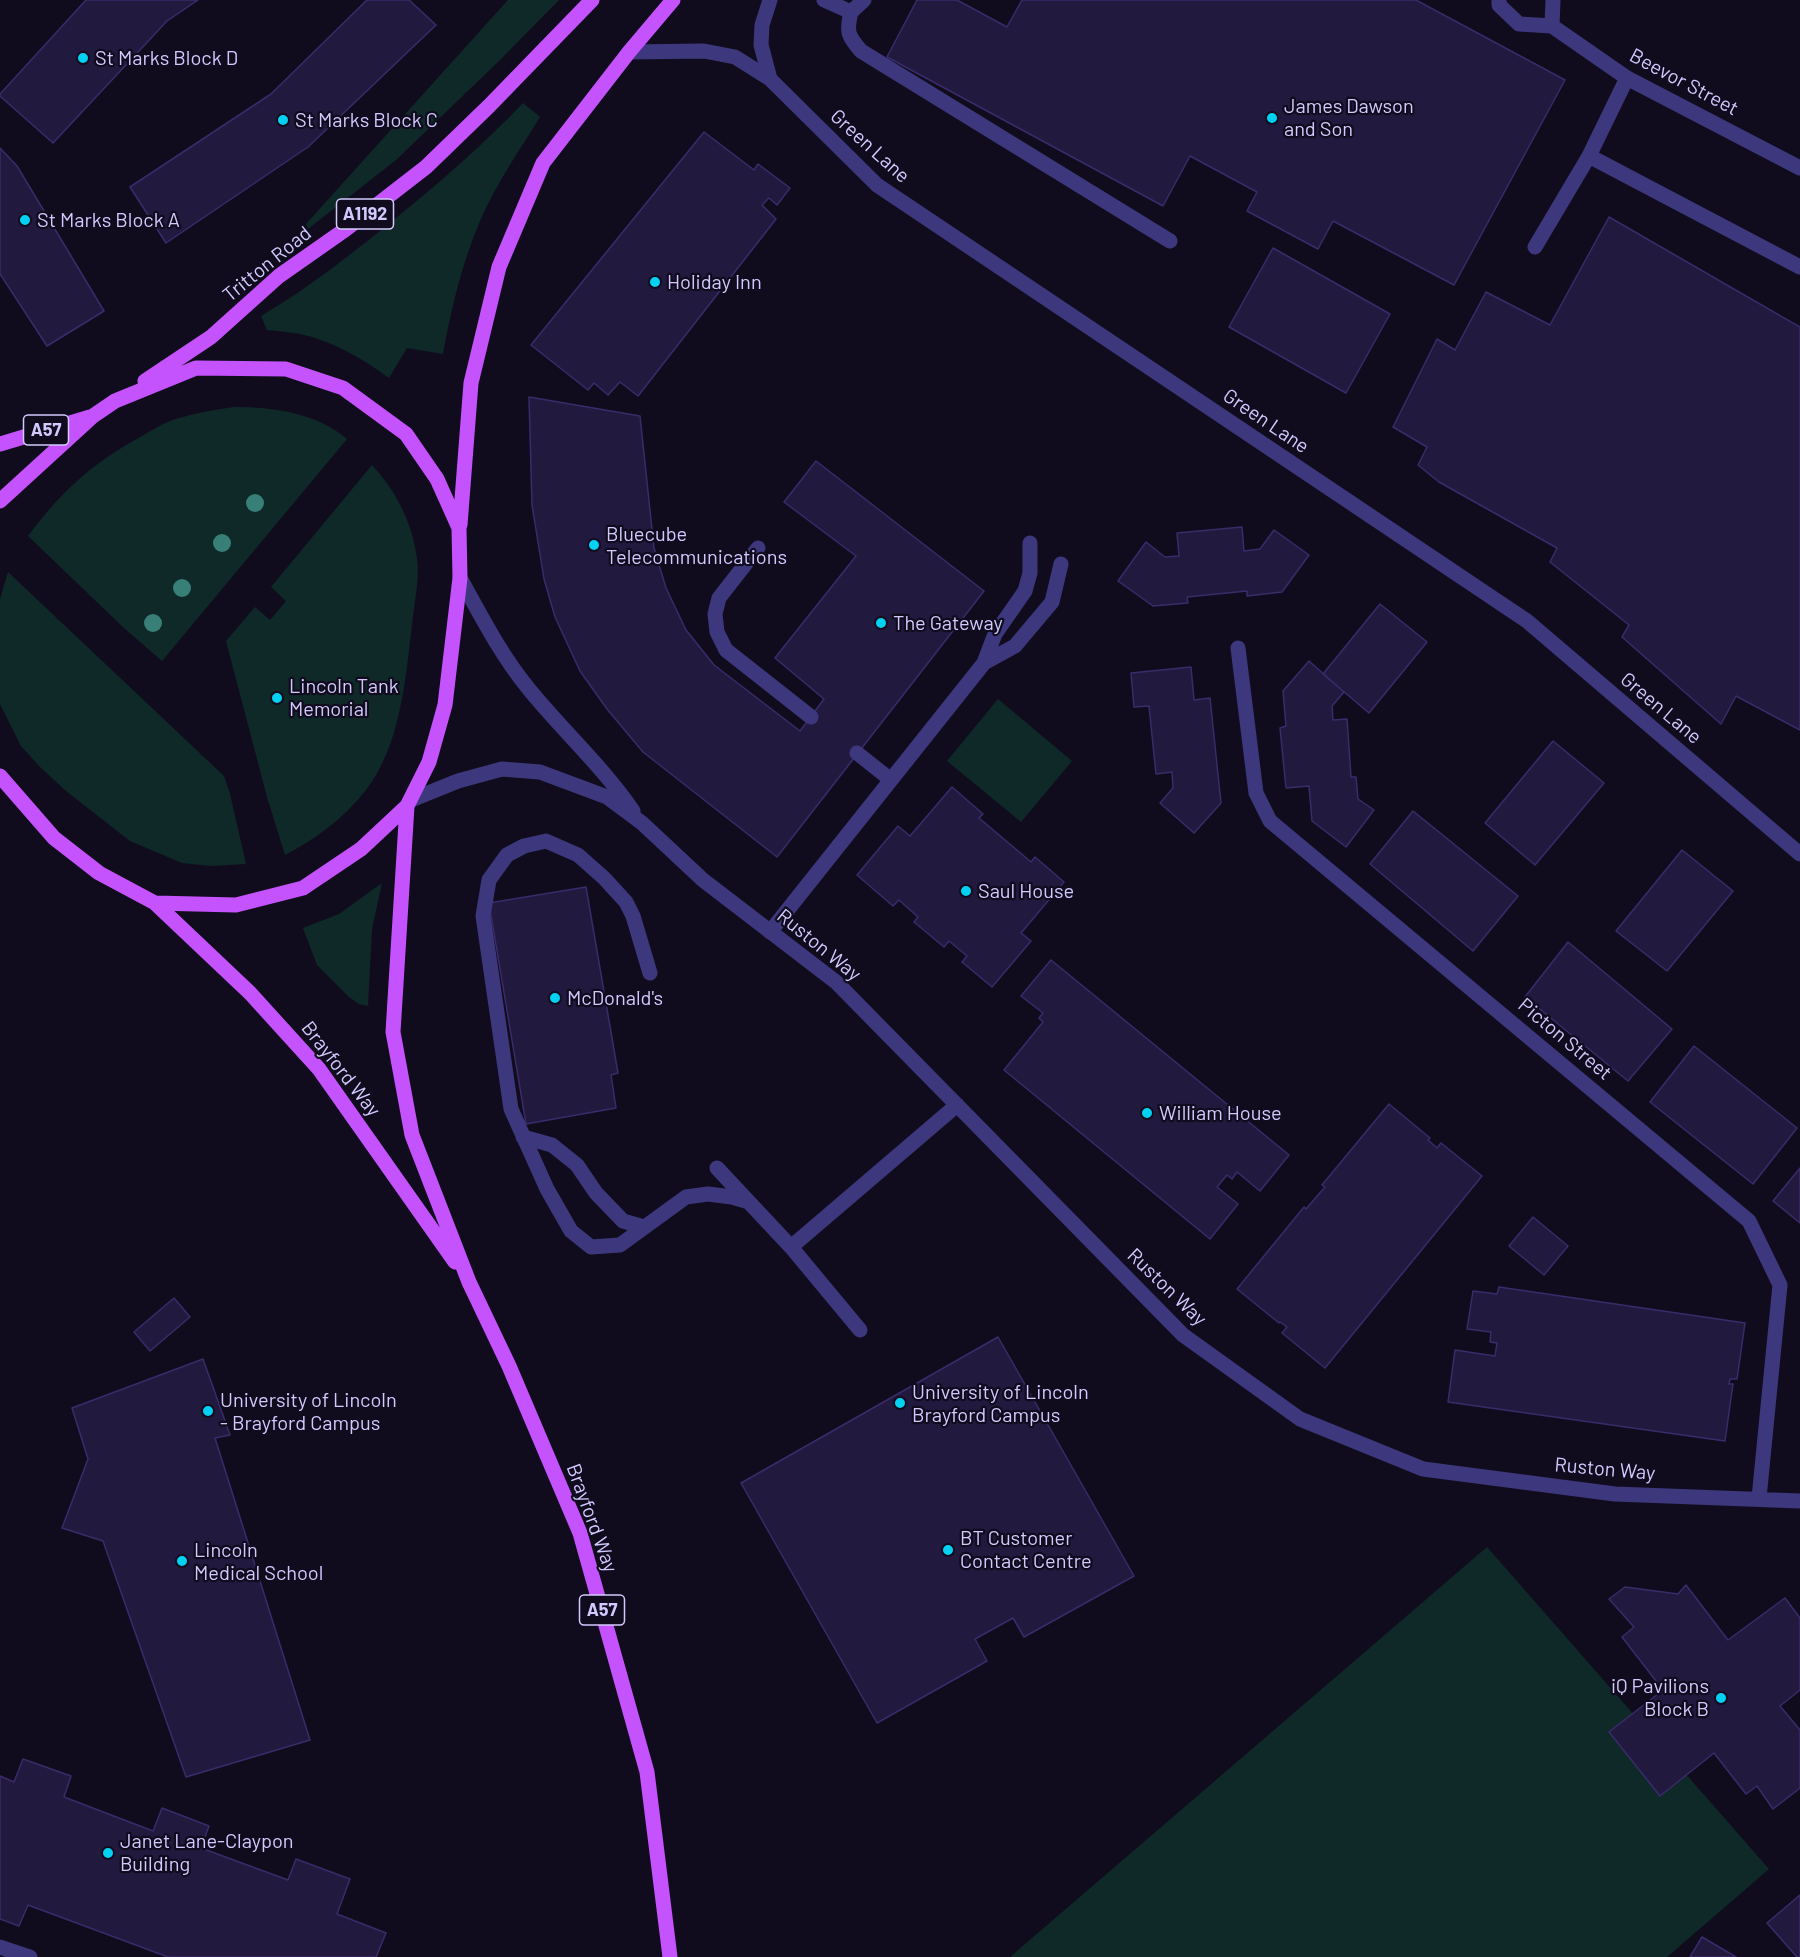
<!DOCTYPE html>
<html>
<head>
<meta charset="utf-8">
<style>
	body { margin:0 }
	canvas { display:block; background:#100c1e }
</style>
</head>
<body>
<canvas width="1800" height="1957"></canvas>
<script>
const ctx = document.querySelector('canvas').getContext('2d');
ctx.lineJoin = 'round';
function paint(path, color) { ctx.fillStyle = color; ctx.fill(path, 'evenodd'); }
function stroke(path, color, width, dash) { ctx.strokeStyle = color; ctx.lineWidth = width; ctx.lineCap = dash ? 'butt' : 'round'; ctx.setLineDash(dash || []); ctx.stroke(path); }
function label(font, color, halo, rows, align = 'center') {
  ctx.font = font + ' Barlow,sans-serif'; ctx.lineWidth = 4.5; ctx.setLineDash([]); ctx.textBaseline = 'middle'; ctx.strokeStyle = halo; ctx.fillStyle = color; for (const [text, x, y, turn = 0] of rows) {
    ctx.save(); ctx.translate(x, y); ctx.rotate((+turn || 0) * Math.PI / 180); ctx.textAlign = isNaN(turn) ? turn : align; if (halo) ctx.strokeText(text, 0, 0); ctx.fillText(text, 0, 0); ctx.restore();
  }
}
paint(new Path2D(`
	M 508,0 L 559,0 L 498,62 L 396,160 L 308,229 L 306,224 Z
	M 523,103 L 540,117 C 519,151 496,184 480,221 C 462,263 451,309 443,354 L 407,348 L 389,378 C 363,359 333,341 300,334 C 290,332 278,331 267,330 L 261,316 C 307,289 349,256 391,222 C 437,185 482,146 523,103 Z
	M 234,407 C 273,407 317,413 347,439 L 162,661 L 124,628 L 28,536 C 62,491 91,464 142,436 C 151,431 160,425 170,421 C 191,414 212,410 234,407 Z
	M 372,465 C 396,491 412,522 417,558 C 420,579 414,604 412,625 C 405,681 401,744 366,790 C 344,818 316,839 285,855 L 267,797 L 226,641 L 255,607 L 270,620 L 286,601 L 271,587 Z
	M 8,572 L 224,776 L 230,794 L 246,864 L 210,866 L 182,863 L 130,841 L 66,791 L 39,766 L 21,746 L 0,704 L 0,599 Z
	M 998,699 L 1072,761 L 1021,822 L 947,761 Z
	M 382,883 L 372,929 L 368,1006 L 359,1004 L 349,997 L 317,965 L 303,928 L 339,914 Z
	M 1487,1547 L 1769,1869 L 1667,1957 L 1010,1957 Z`), '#0f2828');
const building = new Path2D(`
	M 86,0 L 198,0 L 167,21 L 53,143 L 0,96 L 0,94 Z
	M 367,0 L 409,0 L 436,25 L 308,147 L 166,243 L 130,187 L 271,94 Z
	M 917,0 L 957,0 L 1007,27 L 1022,0 L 1416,0 L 1565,80 L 1454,285 L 1333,221 L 1318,249 L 1247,211 L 1257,192 L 1190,156 L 1163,206 L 887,57 Z
	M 704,132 L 754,170 L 758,164 L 790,188 L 777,205 L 769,198 L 762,205 L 776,219 L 638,396 L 620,382 L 608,395 L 594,383 L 588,390 L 531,345 Z
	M 0,148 L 17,166 L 104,311 L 47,346 L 0,274 Z
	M 1609,217 L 1800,327 L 1800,730 L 1736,696 L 1721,724 L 1622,637 L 1629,625 L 1550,562 L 1557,548 L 1439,482 L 1418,465 L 1427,447 L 1393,427 L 1437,339 L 1455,350 L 1486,292 L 1550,325 Z
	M 1273,248 L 1390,314 L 1346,393 L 1229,327 Z
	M 529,397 L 640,416 L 654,548 L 666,588 L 686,630 L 714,665 L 800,731 L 824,699 L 775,658 L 856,556 L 784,502 L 816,461 L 984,591 L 777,857 L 643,752 L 607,709 L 580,671 L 555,617 L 544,579 L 532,505 Z
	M 1242,527 L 1244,551 L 1260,549 L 1274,530 L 1309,555 L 1282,592 L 1247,596 L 1247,591 L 1187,597 L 1188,603 L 1153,606 L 1118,581 L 1146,542 L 1165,557 L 1179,556 L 1177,533 Z
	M 1380,604 L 1427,642 L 1369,713 L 1323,674 Z
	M 1309,661 L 1344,692 L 1332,706 L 1333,720 L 1347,719 L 1351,777 L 1356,777 L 1358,799 L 1374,810 L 1346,847 L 1312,821 L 1309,786 L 1286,788 L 1280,728 L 1286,726 L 1283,691 Z
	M 1191,667 L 1194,700 L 1210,698 L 1221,803 L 1194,833 L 1160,803 L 1173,788 L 1172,772 L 1156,774 L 1149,706 L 1134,707 L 1131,673 Z
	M 1553,741 L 1604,783 L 1535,865 L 1485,823 Z
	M 952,787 L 983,814 L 979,818 L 1031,862 L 1035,857 L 1064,882 L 1021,933 L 1031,941 L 992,987 L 962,962 L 967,956 L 949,941 L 944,947 L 914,922 L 918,917 L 899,900 L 893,906 L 857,875 L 898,826 L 910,836 Z
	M 1413,811 L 1518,896 L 1473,951 L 1370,864 Z
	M 1682,850 L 1733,891 L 1667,971 L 1616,931 Z
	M 586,887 L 618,1073 L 611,1075 L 616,1108 L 526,1124 L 489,903 Z
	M 1568,942 L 1672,1029 L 1628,1081 L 1525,997 Z
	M 1051,960 L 1289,1155 L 1260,1191 L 1237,1172 L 1232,1179 L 1227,1175 L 1217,1187 L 1238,1204 L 1210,1239 L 1004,1070 L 1043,1022 L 1039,1018 L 1043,1013 L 1021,996 Z
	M 1694,1046 L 1797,1128 L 1753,1184 L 1650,1102 Z
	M 1389,1104 L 1430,1138 L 1428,1140 L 1437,1148 L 1441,1143 L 1482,1176 L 1325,1368 L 1282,1333 L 1287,1327 L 1280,1322 L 1279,1323 L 1237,1289 L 1304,1207 L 1306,1209 L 1325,1187 L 1322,1185 Z
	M 1800,1168 L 1800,1223 L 1773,1201 Z
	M 1533,1217 L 1568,1246 L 1544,1275 L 1509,1246 Z
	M 1499,1287 L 1745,1323 L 1737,1379 L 1730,1379 L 1729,1384 L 1733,1384 L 1725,1441 L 1448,1402 L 1455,1350 L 1495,1356 L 1497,1343 L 1490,1342 L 1491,1332 L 1467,1329 L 1473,1291 L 1497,1294 Z
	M 174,1298 L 190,1317 L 150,1351 L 134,1332 Z
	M 998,1337 L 1134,1576 L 1024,1637 L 1013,1618 L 975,1639 L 987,1661 L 877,1723 L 741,1483 Z
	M 203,1359 L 230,1435 L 215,1438 L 310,1740 L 186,1777 L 103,1541 L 62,1528 L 88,1459 L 72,1408 Z
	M 1686,1585 L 1728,1640 L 1785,1598 L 1800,1618 L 1800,1690 L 1780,1706 L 1800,1730 L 1800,1788 L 1773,1809 L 1757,1786 L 1746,1794 L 1714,1753 L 1660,1796 L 1609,1732 L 1663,1690 L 1622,1637 L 1634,1627 L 1609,1599 L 1625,1587 L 1678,1594 Z
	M 23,1759 L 71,1776 L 64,1797 L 153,1831 L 162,1808 L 209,1826 L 201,1848 L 288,1880 L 296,1859 L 350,1879 L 337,1914 L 386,1933 L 376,1957 L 168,1957 L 28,1905 L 19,1926 L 0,1919 L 0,1776 L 14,1782 Z
	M 1800,1895 L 1800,1957 L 1797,1957 L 1767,1923 Z
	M 1702,1937 L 1736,1957 L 1690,1957 Z`);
paint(building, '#22193f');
stroke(building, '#3a2b6b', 1.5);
stroke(new Path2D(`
	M 770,0 L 762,25 L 761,45 L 770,79 L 877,185 L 1527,621 L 1800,854
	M 824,0 L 851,12 L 864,0
	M 851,12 C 846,32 848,36 861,51 L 1170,241
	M 629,52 L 704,51 L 735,57 L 770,79
	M 1589,156 L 1800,267
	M 1535,247 L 1589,156 L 1627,78
	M 758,548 L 719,598 L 715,614 L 717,632 L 726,650 L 811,717
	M 984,663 L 1015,646 L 1052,602 L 1061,564
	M 857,753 L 891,780
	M 770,932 L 984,663 L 995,634 L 1025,591 L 1030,573 L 1030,543
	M 650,973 L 633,916 L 626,902 L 604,878 L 578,855 L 546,841 L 524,846 L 507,855 L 489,880 L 483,916 L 511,1109 L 547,1189 L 571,1231 L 591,1247 L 620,1245 L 686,1197 L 708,1194 L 732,1197 L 749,1202
	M 523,1137 L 552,1145 L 577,1165 L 596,1193 L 623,1221 L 644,1227
	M 717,1168 L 791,1247 L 860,1330
	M 791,1247 L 957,1105
	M 0,1947 L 30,1957`), '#3d387d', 15);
stroke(new Path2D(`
	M 1499,0 L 1499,5 L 1519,24 L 1552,26 L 1627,78 L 1800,168
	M 1552,26 L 1553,0
	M 460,578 C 481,616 501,655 528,688 C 562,730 603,767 633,811
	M 1238,648 L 1256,793 L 1270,821 L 1749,1221 L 1780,1285 L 1759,1498
	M 411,800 L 458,781 L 502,769 L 540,772 L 607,797 L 642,823 L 703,880 L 836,982 L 1183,1335 L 1300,1419 L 1423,1469 L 1615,1494 L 1800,1501`), '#3d387d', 15);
stroke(new Path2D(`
	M 145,381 L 211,337 L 279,276 L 346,229 L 426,167 L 489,106 L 592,0
	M 0,444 L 90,417
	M 0,501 L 93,416 L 115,401 L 196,368 L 286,369 L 343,388 L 406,434 L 437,479 L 459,528 L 460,578 L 445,705 L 429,762 L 407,806 L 361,849 L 303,888 L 236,905 L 155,903 L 99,873 L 54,838 L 0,776
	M 460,525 L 471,383 L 499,267 L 543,163 L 629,52 L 673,0
	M 407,806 L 393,1032 L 412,1135 L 469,1282 L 509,1366 L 580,1533 L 647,1772 L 670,1957
	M 155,903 L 250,993 L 319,1069 L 455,1262`), '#c452fd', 15);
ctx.fillStyle = '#387f78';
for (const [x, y] of [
	[255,503],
	[222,543],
	[182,588],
	[153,623]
]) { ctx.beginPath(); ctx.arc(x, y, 9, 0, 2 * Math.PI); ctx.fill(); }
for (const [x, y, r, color] of [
	[83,58,6,"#02d1f3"],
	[1272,118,6,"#02d1f3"],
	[283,120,6,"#02d1f3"],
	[25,220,6,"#02d1f3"],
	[655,282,6,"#02d1f3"],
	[594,545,6,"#02d1f3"],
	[881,623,6,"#02d1f3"],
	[277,698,6,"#02d1f3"],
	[966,891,6,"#02d1f3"],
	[555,998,6,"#02d1f3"],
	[1147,1113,6,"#02d1f3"],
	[900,1403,6,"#02d1f3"],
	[208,1411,6,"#02d1f3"],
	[948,1550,6,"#02d1f3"],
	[182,1561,6,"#02d1f3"],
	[1721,1698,6,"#02d1f3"],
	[108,1853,6,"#02d1f3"]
]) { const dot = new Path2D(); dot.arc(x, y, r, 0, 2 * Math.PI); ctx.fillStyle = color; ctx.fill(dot); stroke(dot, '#100c1e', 2); }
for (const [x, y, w] of [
	[365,214,57],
	[46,430,45],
	[602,1610,45]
]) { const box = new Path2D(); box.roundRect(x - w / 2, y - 15, w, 30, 4.5); ctx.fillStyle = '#100c1e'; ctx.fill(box); stroke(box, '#d2caff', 1.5); }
label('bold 18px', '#d2caff', null, [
	["A1192",365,214],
	["A57",46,430],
	["A57",602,1610]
]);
label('20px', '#d2caff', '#100c1e', [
	["St Marks Block D",95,58],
	["James Dawson",1284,106],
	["and Son",1284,129],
	["St Marks Block C",295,120],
	["St Marks Block A",37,220],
	["Holiday Inn",667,282],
	["Bluecube",606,534],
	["Telecommunications",606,557],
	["The Gateway",893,623],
	["Lincoln Tank",289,686],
	["Memorial",289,709],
	["Saul House",978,891],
	["McDonald's",567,998],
	["William House",1159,1113],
	["University of Lincoln",912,1392],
	["Brayford Campus",912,1415],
	["University of Lincoln",220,1400],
	["- Brayford Campus",220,1423],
	["BT Customer",960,1538],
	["Contact Centre",960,1561],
	["Lincoln",194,1550],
	["Medical School",194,1573],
	["iQ Pavilions",1709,1686,"right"],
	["Block B",1709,1709,"right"],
	["Janet Lane-Claypon",120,1841],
	["Building",120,1864]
], 'left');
label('20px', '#d2caff', '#100c1e', [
	["Beevor Street",1684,82,28],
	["Green Lane",870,146,42],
	["Tritton Road",267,264,-39],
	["Green Lane",1266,421,34],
	["Green Lane",1661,708,40],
	["Ruston Way",819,945,39],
	["Picton Street",1565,1039,40],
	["Brayford Way",341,1069,52],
	["Ruston Way",1167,1287,44],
	["Ruston Way",1605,1469,5],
	["Brayford Way",592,1518,70]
]);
</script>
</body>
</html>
